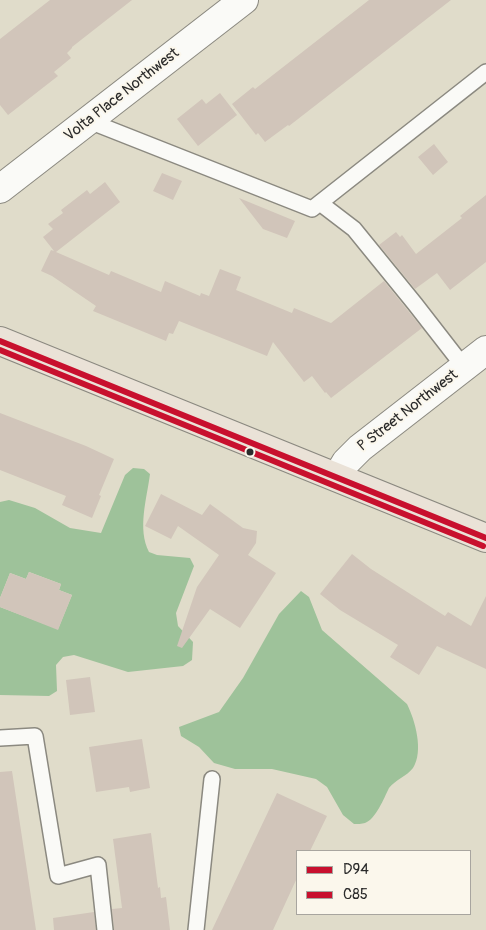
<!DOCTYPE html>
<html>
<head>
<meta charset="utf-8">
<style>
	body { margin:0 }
	#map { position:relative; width:486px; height:930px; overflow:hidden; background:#e0dcca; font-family:Pangolin,sans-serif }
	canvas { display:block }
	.legend { position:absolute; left:296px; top:850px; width:175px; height:65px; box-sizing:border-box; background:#fbf7ec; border:1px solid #a8a59f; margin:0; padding:6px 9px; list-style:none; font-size:15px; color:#2b2b2b }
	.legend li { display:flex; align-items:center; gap:10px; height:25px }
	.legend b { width:25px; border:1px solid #a8a59f }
</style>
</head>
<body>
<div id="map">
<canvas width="486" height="930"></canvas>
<ul class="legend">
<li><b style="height:6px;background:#c8102e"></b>D94</li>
<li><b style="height:6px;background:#c8102e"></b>C85</li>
</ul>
</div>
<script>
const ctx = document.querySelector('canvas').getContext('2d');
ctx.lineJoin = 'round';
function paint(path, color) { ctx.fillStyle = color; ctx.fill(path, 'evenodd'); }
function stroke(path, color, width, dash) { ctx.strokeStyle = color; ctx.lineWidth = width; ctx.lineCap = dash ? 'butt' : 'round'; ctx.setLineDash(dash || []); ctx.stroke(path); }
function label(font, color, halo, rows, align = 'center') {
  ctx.font = font + ' Pangolin,sans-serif'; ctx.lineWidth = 4; ctx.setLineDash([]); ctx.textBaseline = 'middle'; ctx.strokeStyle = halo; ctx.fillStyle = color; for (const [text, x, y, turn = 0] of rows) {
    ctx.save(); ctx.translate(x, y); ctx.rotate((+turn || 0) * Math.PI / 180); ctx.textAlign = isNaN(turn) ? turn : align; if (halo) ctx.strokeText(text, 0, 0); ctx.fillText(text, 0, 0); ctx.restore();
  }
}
paint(new Path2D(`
	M 133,468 L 144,469 L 150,474 C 147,498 137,529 149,552 L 157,555 L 190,558 L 194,566 L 176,613 L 178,626 L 193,642 L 192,660 L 183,666 L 128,672 L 74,655 L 63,657 L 56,665 L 57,691 L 49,696 L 0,695 L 0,607 L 58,629 L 72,595 L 59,590 L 61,584 L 29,572 L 26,579 L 10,573 L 0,598 L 0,502 L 9,500 L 35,508 L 70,528 L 101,533 L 125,475 Z
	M 301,591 L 309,597 L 322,630 L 407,704 C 415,720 424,751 413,768 C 407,776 395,780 389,788 C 384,798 376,819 365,823 C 362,824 357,824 354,824 L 343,815 L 327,787 L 316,779 L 272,769 L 235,769 L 214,763 L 199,747 L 181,736 L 179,727 L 219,712 L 243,678 L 279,614 Z`), '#9ec29a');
paint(new Path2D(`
	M 50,0 L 132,0 L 72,47 L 72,48 L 67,53 L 71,58 L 54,72 L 58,76 L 8,115 L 0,105 L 0,39 Z
	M 369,0 L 451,0 L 289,126 L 288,125 L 265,142 L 258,133 L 256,135 L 232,104 L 253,87 L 255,89 Z
	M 220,93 L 237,115 L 198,146 L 177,119 L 202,99 L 206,104 Z
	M 434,144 L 448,162 L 433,175 L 418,157 Z
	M 162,173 L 182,181 L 173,200 L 153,191 Z
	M 105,182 L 120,202 L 56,252 L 109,275 L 111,271 L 161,292 L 165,281 L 200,296 L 201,293 L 209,296 L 220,269 L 241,277 L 236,290 L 292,313 L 294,308 L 331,323 L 384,281 L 422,328 L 331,398 L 326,392 L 325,393 L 312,376 L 304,382 L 273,342 L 267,356 L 179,321 L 173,334 L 169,333 L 166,341 L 93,311 L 96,306 L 52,276 L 41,271 L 51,250 L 54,251 L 43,237 L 53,229 L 48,224 L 63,213 L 61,210 L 87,190 L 90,194 Z
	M 486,195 L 486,262 L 450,290 L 437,273 L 415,289 L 379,245 L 396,232 L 400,237 L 402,235 L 416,254 L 462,218 L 460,216 Z
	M 239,198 L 295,221 L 287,238 L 263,229 Z
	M 0,413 L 86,446 L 114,459 L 99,495 L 101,496 L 92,518 L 62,505 L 66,496 L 0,470 Z
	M 161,494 L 202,515 L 210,504 L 243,528 L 257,531 L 256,543 L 248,555 L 276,573 L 240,628 L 210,609 L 182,648 L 177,646 L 197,587 L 219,555 L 178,526 L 171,539 L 145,526 Z
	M 352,554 L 371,569 L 445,616 L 448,612 L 471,626 L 486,596 L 486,669 L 437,646 L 419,675 L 390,657 L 398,645 L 340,610 L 320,594 Z
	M 29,572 L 61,584 L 59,590 L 72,595 L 58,630 L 0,607 L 0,598 L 10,573 L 26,579 Z
	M 90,677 L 95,712 L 70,715 L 66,680 Z
	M 142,739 L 150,788 L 130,792 L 129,787 L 96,792 L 89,747 Z
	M 12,771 L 36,930 L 0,930 L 0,772 Z
	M 277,793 L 327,816 L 310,851 L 297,851 L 297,878 L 273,930 L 212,930 Z
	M 151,833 L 158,888 L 160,887 L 161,898 L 166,897 L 170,930 L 114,930 L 112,909 L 122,908 L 113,839 Z
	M 94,912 L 96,930 L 54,930 L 53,918 Z`), '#d1c5ba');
const lane = new Path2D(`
	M 89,121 L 312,209 L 486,72
	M 320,203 L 354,229 L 415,304 L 464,367
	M 0,738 L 35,736 L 58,876 L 98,865 L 105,930
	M 196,930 L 212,779`);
const street = new Path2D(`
	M 0,189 L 244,0
	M 337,477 L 346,462 L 360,448 L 486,350`);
const primary = new Path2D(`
	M 0,341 L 486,538`);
stroke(lane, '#8b8980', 18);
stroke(street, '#8b8980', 30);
stroke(primary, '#8b8980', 30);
stroke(lane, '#fafaf7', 15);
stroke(street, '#fafaf7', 28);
stroke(primary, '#eae2d7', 28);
stroke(new Path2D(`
	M 0,341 L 486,538`), '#c8102e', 6);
stroke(new Path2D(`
	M 0,350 L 483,546`), '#c8102e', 6);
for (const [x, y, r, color] of [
	[250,452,4.5,"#2b2b2b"]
]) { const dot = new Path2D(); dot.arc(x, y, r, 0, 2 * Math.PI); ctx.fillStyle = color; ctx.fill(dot); stroke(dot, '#fbf7ec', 2); }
label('15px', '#2b2b2b', '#fbf7ec', [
	["Volta Place Northwest",122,95,-38],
	["P Street Northwest",408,411,-38]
]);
</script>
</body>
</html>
